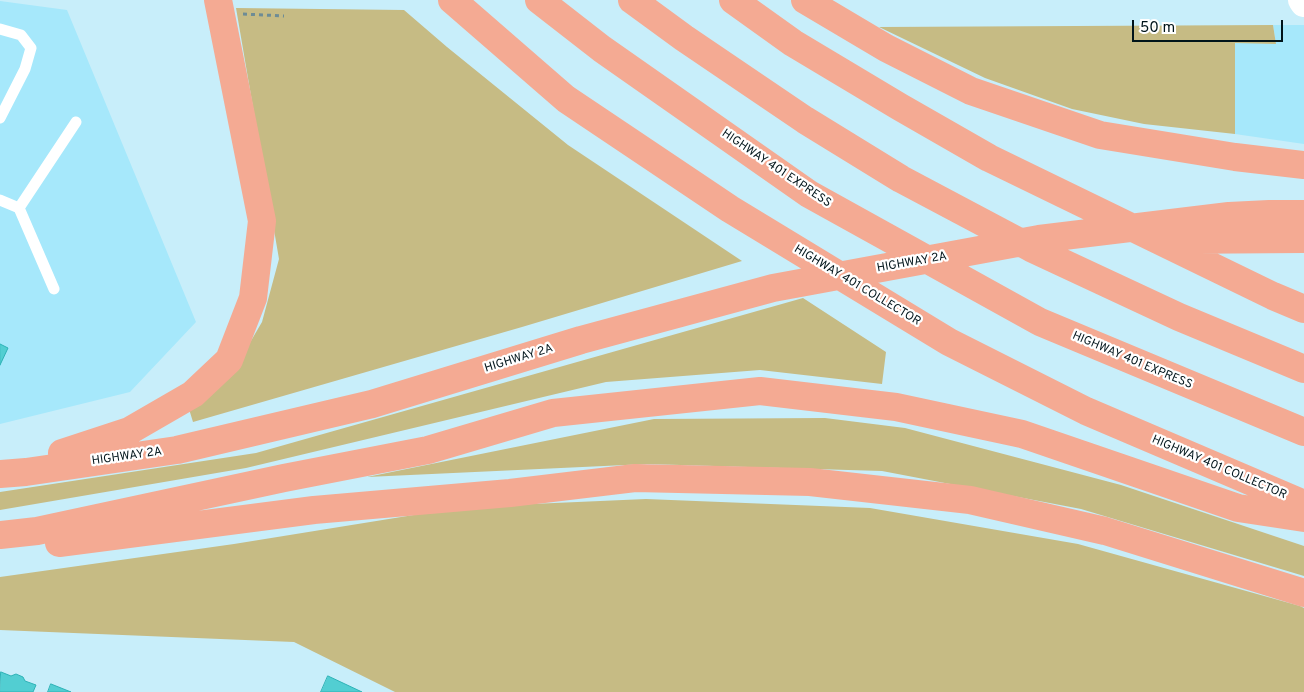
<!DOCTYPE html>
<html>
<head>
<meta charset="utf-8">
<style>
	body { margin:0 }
	#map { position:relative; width:1304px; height:692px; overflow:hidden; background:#c8eefa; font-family:Overpass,sans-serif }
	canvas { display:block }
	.scale { position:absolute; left:1132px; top:20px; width:151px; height:22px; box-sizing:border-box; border:2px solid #00141a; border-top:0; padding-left:6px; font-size:15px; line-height:18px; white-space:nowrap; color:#00141a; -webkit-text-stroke:4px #fff; paint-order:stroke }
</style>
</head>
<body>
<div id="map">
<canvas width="1304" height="692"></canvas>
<div class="scale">50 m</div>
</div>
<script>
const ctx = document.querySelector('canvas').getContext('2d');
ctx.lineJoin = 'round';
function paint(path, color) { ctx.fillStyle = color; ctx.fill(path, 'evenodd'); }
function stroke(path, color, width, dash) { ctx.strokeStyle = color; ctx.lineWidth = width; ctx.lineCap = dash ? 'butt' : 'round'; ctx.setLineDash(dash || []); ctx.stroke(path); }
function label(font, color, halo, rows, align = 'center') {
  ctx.font = font + ' Overpass,sans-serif'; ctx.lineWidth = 4.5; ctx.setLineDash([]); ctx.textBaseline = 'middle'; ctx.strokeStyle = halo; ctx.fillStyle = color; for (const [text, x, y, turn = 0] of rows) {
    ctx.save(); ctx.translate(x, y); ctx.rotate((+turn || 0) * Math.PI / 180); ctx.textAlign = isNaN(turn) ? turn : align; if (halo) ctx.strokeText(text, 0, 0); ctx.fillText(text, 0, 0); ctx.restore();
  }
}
paint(new Path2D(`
	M 0,1 L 67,10 L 196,322 L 130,392 L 0,424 Z
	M 1273,25 L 1304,25 L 1304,144 L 1235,134 L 1235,42 L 1276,44 Z`), '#a6e8fb');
paint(new Path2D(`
	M 236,8 L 404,10 L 447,47 L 568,145 L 742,261 L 522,327 L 193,422 L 189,409 L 238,363 L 262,322 L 279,259 Z
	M 1273,25 L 1276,44 L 1235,43 L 1235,134 L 1144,124 L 1072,109 L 985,78 L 879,27 Z
	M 803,298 L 886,352 L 882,384 L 760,370 L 606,382 L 246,468 L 0,510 L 0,492 L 256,453 Z
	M 825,418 L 905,428 L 1121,485 L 1304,546 L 1304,576 L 1081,509 L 882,471 L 647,464 L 367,477 L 654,419 Z
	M 646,499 L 870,508 L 1078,544 L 1300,606 L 1304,608 L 1304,692 L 395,692 L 294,642 L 0,630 L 0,577 L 234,544 L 463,507 Z`), '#c6bb84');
const building = new Path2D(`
	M 0,344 L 8,348 L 0,365 Z
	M 1,672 L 11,676 L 16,674 L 23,677 L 25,681 L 36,685 L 33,692 L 0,692 Z
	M 328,676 L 362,692 L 321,692 Z
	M 51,684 L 71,692 L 48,692 Z`);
paint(building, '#52ced2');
stroke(building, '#2eb2b6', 1);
stroke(new Path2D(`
	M 243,14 L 284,16`), '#6e8c95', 3, [4, 4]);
stroke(new Path2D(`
	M 0,29 L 21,35 L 31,48 L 25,69 L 0,118
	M 0,200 L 19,208 L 54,289
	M 19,208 L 76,122`), '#fff', 11);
stroke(new Path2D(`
	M 1302,0 L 1304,3`), '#fff', 28);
stroke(new Path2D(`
	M 452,0 L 566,99 L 730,209 L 949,342 L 1086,411 L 1304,504
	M 539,0 L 602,49 L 809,194 L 1040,322 L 1304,432
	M 632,0 L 684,38 L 805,120 L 901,179 L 1031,248 L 1179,317 L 1304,369
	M 733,0 L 793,43 L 900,107 L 989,158 L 1273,296 L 1304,309
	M 805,0 L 886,48 L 971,91 L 1100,135 L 1235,157 L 1304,165
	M 1163,240 L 1304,239
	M 62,453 L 129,431 L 193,394 L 229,360 L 253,298 L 262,221 L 218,0
	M 0,474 L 26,472 L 177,450 L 372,404 L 581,340 L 773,288 L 1039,239 L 1229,216 L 1269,214 L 1304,214
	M 0,535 L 37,531 L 284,478 L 428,450 L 553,413 L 760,391 L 896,407 L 1022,434 L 1238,508 L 1304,518
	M 59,543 L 314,510 L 510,493 L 635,478 L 810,482 L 970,500 L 1105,531 L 1304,593`), '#f4aa93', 28);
label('12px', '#00141a', '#fff', [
	["HIGHWAY 401 EXPRESS",776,169,34],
	["HIGHWAY 2A",912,263,-10],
	["HIGHWAY 401 COLLECTOR",857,286,31],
	["HIGHWAY 2A",519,359,-17],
	["HIGHWAY 401 EXPRESS",1132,361,23],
	["HIGHWAY 2A",127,457,-8],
	["HIGHWAY 401 COLLECTOR",1219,468,23]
]);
</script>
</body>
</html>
